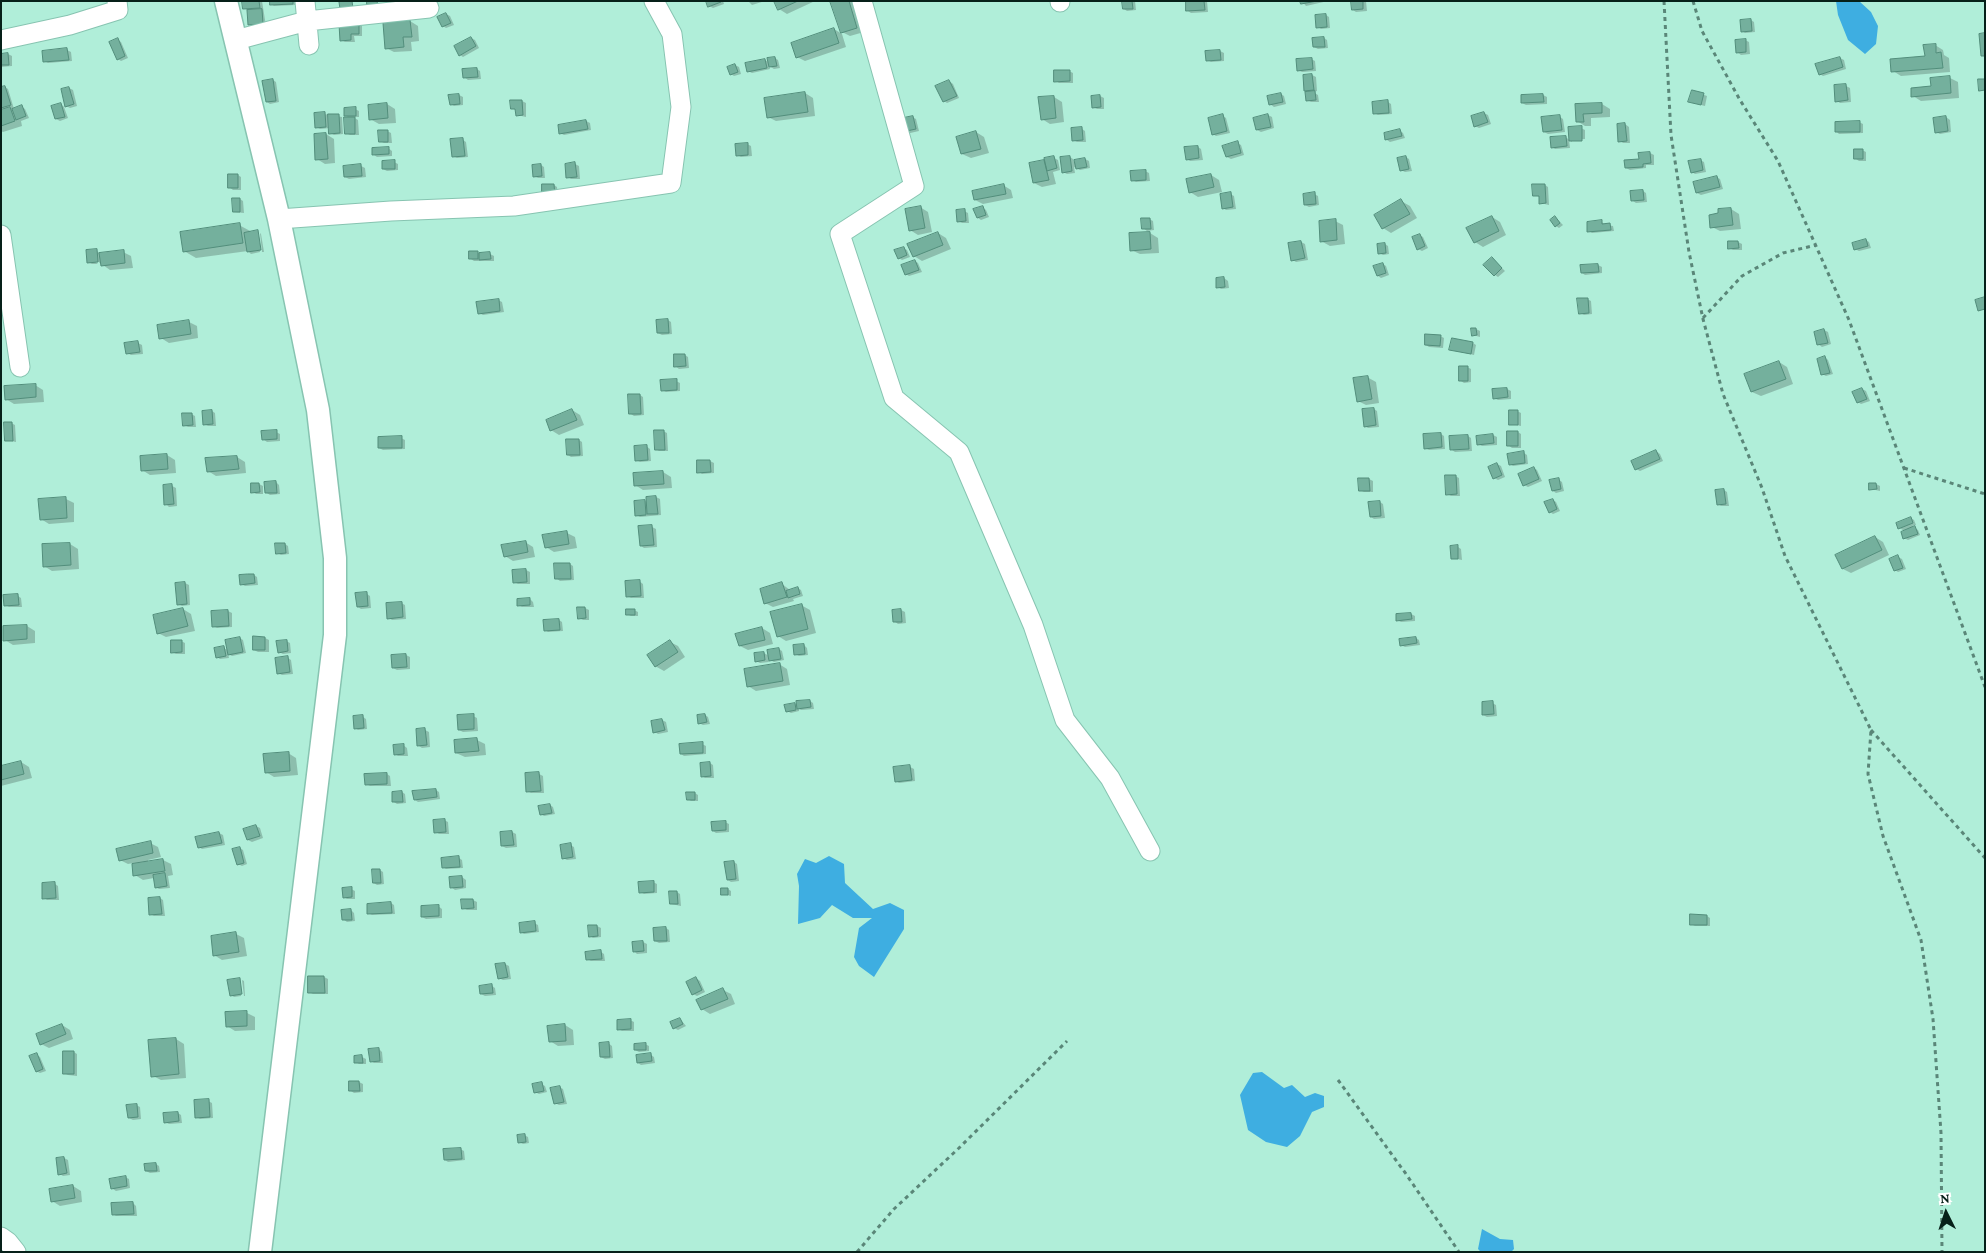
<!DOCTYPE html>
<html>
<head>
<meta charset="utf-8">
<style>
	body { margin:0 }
	#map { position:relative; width:1986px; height:1253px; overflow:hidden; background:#b0eed9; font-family:"Crimson Pro",serif }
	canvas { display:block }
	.frame { position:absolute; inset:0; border:2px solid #062019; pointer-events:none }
	.north { position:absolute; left:1921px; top:1188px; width:50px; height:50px; -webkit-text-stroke:4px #fff; paint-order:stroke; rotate:356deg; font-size:14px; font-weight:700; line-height:20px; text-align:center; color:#062019 }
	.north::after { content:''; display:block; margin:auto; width:18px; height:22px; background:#062019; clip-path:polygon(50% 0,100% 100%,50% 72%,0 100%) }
</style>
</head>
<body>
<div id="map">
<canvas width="1986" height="1253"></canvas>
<div class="frame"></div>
<div class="north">N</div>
</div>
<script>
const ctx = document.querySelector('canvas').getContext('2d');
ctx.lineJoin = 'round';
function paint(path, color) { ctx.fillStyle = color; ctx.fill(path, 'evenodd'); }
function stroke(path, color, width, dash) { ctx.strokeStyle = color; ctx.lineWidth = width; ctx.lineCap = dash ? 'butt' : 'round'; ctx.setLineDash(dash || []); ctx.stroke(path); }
paint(new Path2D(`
	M 1836,1 L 1859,1 L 1871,12 L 1878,26 L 1876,44 L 1865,54 L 1848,40 L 1838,15 Z
	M 829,856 L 844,864 L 845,883 L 873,909 L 890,903 L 904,910 L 904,929 L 874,977 L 859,966 L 854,957 L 859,928 L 872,918 L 853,918 L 832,905 L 820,918 L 798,924 L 799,886 L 797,874 L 805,859 L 816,863 Z
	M 1262,1072 L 1284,1088 L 1292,1085 L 1305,1097 L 1315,1093 L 1324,1096 L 1324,1107 L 1312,1112 L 1300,1136 L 1287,1147 L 1266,1142 L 1248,1130 L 1240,1095 L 1253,1073 Z
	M 1482,1229 L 1500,1239 L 1513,1240 L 1514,1249 L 1511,1252 L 1481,1252 L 1478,1249 Z`), '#3eaee1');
paint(new Path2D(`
	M 244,1 L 262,1 L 266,26 L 253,27 L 249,25 L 248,11 L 244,8 Z
	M 271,1 L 296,1 L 296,5 L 274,6 L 271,4 Z
	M 707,1 L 723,1 L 724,4 L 713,8 L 709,6 Z
	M 748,1 L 765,1 L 752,5 Z
	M 775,1 L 815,1 L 787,14 L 779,9 Z
	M 832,1 L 855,1 L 864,32 L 850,36 L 842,32 Z
	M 1123,1 L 1135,1 L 1136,10 L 1127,11 L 1124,9 Z
	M 1187,1 L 1207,1 L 1208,12 L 1191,13 L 1188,11 Z
	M 1302,1 L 1328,1 L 1306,6 Z
	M 1352,1 L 1366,1 L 1367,11 L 1356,12 L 1353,10 Z
	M 446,14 L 450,16 L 454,25 L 446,28 L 443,26 Z
	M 1326,15 L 1329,17 L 1330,28 L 1321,29 L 1318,27 Z
	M 1751,20 L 1754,22 L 1755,32 L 1745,33 L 1742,31 Z
	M 410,21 L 418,26 L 419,41 L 411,42 L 412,51 L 394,52 L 386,48 Z
	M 358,24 L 362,26 L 362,36 L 354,36 L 355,42 L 345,42 L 341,40 Z
	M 834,29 L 842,34 L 846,47 L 805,61 L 797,57 Z
	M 471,38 L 475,40 L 479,48 L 463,57 L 460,55 Z
	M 1324,38 L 1327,40 L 1328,48 L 1318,49 L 1314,47 Z
	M 118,40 L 121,42 L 128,58 L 121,61 L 118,59 Z
	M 1745,40 L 1749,42 L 1750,54 L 1741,55 L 1737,52 Z
	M 1935,45 L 1943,50 L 1944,55 L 1949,58 L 1950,72 L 1901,76 L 1893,71 L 1926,57 Z
	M 67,50 L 71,52 L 72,61 L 48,63 L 44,61 Z
	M 1220,51 L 1224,53 L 1224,61 L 1211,62 L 1207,60 Z
	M 8,54 L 12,56 L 12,66 L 1,67 L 1,55 Z
	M 775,58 L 778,60 L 780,68 L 774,69 L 769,66 L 770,69 L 752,73 L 748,71 L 765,60 L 770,63 Z
	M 1840,58 L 1844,60 L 1846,69 L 1823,76 L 1820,74 Z
	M 1311,59 L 1315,61 L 1316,71 L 1302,72 L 1298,70 Z
	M 735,65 L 739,67 L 741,74 L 734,76 L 731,74 Z
	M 477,69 L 480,71 L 481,79 L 468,80 L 464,77 Z
	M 1069,71 L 1073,73 L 1073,83 L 1059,83 L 1056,81 Z
	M 1312,75 L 1316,77 L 1317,91 L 1313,92 L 1318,95 L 1319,102 L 1311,102 L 1307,100 L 1311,93 L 1305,90 Z
	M 1950,78 L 1958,82 L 1959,98 L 1921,101 L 1913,96 Z
	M 273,80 L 276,82 L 279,102 L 270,104 L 267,102 Z
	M 949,81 L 953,84 L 959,98 L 947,103 L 944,101 Z
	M 1846,86 L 1850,88 L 1851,102 L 1840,103 L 1837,101 Z
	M 5,87 L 8,89 L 14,109 L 22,107 L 25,109 L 29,118 L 21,121 L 22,126 L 3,132 L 1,131 L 1,111 L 4,110 L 1,109 L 1,88 Z
	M 69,88 L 73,90 L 77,106 L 70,108 L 66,106 Z
	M 1693,91 L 1707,96 L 1705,106 L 1693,103 Z
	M 805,93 L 813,98 L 815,116 L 776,121 L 768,117 Z
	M 1281,94 L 1284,96 L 1286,104 L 1274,107 L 1270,104 Z
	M 459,95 L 463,97 L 463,105 L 454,106 L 451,104 Z
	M 1543,95 L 1547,97 L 1547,104 L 1526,105 L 1522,103 Z
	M 1100,96 L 1104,98 L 1104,109 L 1097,109 L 1093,107 Z
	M 1054,97 L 1062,102 L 1064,122 L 1050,124 L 1042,119 Z
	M 522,101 L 526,103 L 526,117 L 517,115 L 516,110 L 512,108 Z
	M 1388,102 L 1391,104 L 1392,114 L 1378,115 L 1374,113 Z
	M 61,104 L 64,107 L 68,118 L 60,121 L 56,119 Z
	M 387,104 L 395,109 L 396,123 L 379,124 L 370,119 Z
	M 1602,104 L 1610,109 L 1610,117 L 1591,118 L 1591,126 L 1585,126 L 1577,121 L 1576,105 Z
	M 355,109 L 359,111 L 359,117 L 353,117 L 358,120 L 359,135 L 350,135 L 346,133 L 350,118 L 346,116 Z
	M 1484,113 L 1488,115 L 1491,124 L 1479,128 L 1475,126 Z
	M 324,114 L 342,117 L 343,134 L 334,135 L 330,133 L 330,128 L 320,129 L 316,127 Z
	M 1268,115 L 1272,117 L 1274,128 L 1261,132 L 1257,130 Z
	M 1223,116 L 1226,118 L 1230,133 L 1216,136 L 1213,134 Z
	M 912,117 L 916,119 L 919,131 L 906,134 Z
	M 1560,117 L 1563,119 L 1565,132 L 1548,134 L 1544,132 Z
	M 1946,117 L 1950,120 L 1951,132 L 1940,134 L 1936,132 Z
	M 586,121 L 590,123 L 591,130 L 564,135 L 560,133 L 559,126 Z
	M 1859,122 L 1863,124 L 1863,133 L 1839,134 L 1836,131 Z
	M 1625,124 L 1629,127 L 1630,143 L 1623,143 L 1620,141 Z
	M 1581,128 L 1585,130 L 1585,139 L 1572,140 L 1572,142 L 1569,140 L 1570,148 L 1555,149 L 1552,147 L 1565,137 L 1570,140 Z
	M 1082,129 L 1085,131 L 1086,142 L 1077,142 L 1073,140 Z
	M 1399,130 L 1403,133 L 1405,138 L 1390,142 L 1387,140 L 1385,134 Z
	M 387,131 L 391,133 L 392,143 L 384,143 L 380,141 Z
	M 976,132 L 984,137 L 989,153 L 971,158 L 962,154 Z
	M 326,134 L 334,139 L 335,163 L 325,164 L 317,159 Z
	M 463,140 L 466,142 L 468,157 L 457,158 L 453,156 Z
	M 1237,143 L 1241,145 L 1244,155 L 1231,159 L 1227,157 Z
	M 747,144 L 751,146 L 752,156 L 741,157 L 737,155 Z
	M 1198,147 L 1201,149 L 1203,160 L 1190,161 L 1187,159 Z
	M 388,148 L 392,151 L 392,156 L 377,157 L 374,155 Z
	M 1862,150 L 1866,152 L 1866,161 L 1859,161 L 1856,159 Z
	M 1650,153 L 1654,155 L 1654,165 L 1646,165 L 1646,168 L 1630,170 L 1626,168 Z
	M 1070,157 L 1073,159 L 1074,162 L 1085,159 L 1089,161 L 1090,168 L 1080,170 L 1074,167 L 1075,173 L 1067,174 L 1063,172 Z
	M 1406,157 L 1409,159 L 1412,171 L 1405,172 L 1401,170 Z
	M 1054,158 L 1058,160 L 1060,170 L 1053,172 L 1056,184 L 1042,187 L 1034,183 L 1044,161 L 1046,162 Z
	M 1700,160 L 1704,162 L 1706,172 L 1695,174 L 1692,172 Z
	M 394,162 L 398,164 L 398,170 L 387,171 L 383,169 Z
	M 575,164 L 579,166 L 580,179 L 571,179 L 568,177 Z
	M 541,165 L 544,167 L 545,178 L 538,178 L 534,176 Z
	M 361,166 L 365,168 L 366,177 L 349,179 L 345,177 Z
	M 1145,171 L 1149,173 L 1150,181 L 1136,182 L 1132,180 Z
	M 238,175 L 241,177 L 241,190 L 233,190 L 229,187 Z
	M 1211,175 L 1219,180 L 1222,192 L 1198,197 L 1190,192 Z
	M 1716,177 L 1720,179 L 1723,189 L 1701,195 L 1697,193 Z
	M 554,185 L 557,187 L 558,198 L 547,199 Z
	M 1003,185 L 1011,190 L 1013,198 L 983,204 L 975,200 Z
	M 1545,185 L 1548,187 L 1549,205 L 1540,203 L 1540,197 L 1534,195 Z
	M 1643,191 L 1646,193 L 1647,202 L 1636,203 L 1633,201 Z
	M 1230,194 L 1234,196 L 1236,209 L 1226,210 L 1223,208 Z
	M 1314,194 L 1318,196 L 1319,205 L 1309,207 L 1305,205 Z
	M 240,199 L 243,201 L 244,213 L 234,212 Z
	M 1401,201 L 1410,206 L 1417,218 L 1391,233 L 1383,228 Z
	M 920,207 L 928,212 L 932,232 L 918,235 L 910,230 Z
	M 982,207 L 986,210 L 989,217 L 981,220 L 978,218 Z
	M 1731,209 L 1739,214 L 1741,229 L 1720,231 L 1712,227 Z
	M 964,211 L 968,213 L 969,223 L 962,223 L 958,221 Z
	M 1492,217 L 1500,222 L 1506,235 L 1483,247 L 1475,242 Z
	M 1555,217 L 1563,225 L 1559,228 L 1556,226 Z
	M 1149,219 L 1153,221 L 1154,230 L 1147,231 L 1143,228 Z
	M 1335,221 L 1343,225 L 1345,244 L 1330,246 L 1321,241 Z
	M 1601,221 L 1605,225 L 1613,226 L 1614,231 L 1592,233 L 1589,231 Z
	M 239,225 L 252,232 L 259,232 L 257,232 L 260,252 L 251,254 L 248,251 L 196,258 L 184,251 Z
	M 260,233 L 261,234 L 264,252 L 262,252 Z
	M 938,233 L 946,238 L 951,249 L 922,261 L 914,256 Z
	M 1150,233 L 1158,238 L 1159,253 L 1140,254 L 1131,250 Z
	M 1419,235 L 1423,237 L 1428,248 L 1422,251 L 1418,249 Z
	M 1866,240 L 1869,242 L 1871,248 L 1859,251 L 1855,249 Z
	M 1301,242 L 1305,244 L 1308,260 L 1296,262 L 1293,260 Z
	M 1738,242 L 1742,244 L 1742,250 L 1733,250 L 1729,248 Z
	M 1385,244 L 1388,246 L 1389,254 L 1383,255 L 1379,253 Z
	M 903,248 L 907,250 L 910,257 L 902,260 L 899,258 Z
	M 96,250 L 100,254 L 123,252 L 131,256 L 133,268 L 110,270 L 93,258 L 92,260 L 98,264 L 92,264 L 88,262 Z
	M 477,252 L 481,254 L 490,254 L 494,256 L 494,261 L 474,261 L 471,259 Z
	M 915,261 L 918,263 L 922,272 L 909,276 L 906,274 Z
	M 1495,261 L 1505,271 L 1498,277 L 1495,275 Z
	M 1383,264 L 1386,266 L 1389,275 L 1381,278 L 1378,276 Z
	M 1598,265 L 1602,267 L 1602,273 L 1585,275 L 1582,273 Z
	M 1224,278 L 1228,281 L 1229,288 L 1221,289 L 1218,287 L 1217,279 Z
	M 1587,299 L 1591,301 L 1592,314 L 1584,315 L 1580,313 Z
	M 498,300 L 502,302 L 504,312 L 483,315 L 479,313 Z
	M 668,320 L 671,322 L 672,334 L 662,335 L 658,333 Z
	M 189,322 L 197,326 L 198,338 L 169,343 L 161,338 Z
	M 1476,329 L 1480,331 L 1480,337 L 1473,335 Z
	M 1824,330 L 1828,332 L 1831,344 L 1822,347 L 1818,344 Z
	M 1440,336 L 1444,338 L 1443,348 L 1429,347 L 1426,345 Z
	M 138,343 L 142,345 L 143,354 L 131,355 L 127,353 Z
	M 1473,343 L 1476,345 L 1474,355 L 1451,350 Z
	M 685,355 L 688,357 L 689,368 L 679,369 L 675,366 Z
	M 1825,357 L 1828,360 L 1833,374 L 1826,376 L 1822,374 Z
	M 1779,362 L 1787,367 L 1793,384 L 1761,396 L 1752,392 L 1746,375 Z
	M 1467,367 L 1471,369 L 1471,382 L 1464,383 L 1461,381 Z
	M 1367,377 L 1376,382 L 1379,403 L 1366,405 L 1358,401 Z
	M 676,381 L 680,383 L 680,391 L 666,392 L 662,390 Z
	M 35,385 L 43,390 L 44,402 L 14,404 L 6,399 Z
	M 1507,389 L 1511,391 L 1511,399 L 1498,400 L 1494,398 Z
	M 1862,389 L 1866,391 L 1870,401 L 1861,404 L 1858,402 Z
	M 640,395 L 643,397 L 644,415 L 634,416 L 631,414 Z
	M 1374,409 L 1377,411 L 1379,427 L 1368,428 L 1365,426 Z
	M 572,410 L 580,415 L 584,425 L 559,435 L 551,430 Z
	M 212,411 L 215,413 L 216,426 L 208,426 L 204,424 Z
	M 1517,411 L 1521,413 L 1521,426 L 1511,424 Z
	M 191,414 L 195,416 L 196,427 L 188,427 L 184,425 Z
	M 11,423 L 15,425 L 16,442 L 6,440 Z
	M 663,431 L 667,433 L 668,451 L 659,451 L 656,449 Z
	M 276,432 L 280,434 L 280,441 L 267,442 L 263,439 Z
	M 1518,432 L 1521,434 L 1521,448 L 1512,448 L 1508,445 Z
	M 1441,434 L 1444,436 L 1445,449 L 1429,450 L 1425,448 Z
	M 1493,435 L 1497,437 L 1497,445 L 1482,446 L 1478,444 L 1478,437 Z
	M 1468,436 L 1471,438 L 1472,451 L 1455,452 L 1452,450 Z
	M 401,438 L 405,440 L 405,449 L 383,450 L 379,448 Z
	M 579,440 L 582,442 L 583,456 L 571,457 L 568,455 Z
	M 646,446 L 650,449 L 651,461 L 640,462 L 636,460 Z
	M 1656,451 L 1660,454 L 1663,461 L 1640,471 L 1636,469 Z
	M 1524,453 L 1527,455 L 1528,464 L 1513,466 L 1510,464 Z
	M 167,455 L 175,460 L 176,473 L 150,475 L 142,470 Z
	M 237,457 L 245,462 L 246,473 L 216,476 L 208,471 Z
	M 710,461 L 714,463 L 714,473 L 702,474 L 699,472 Z
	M 1497,464 L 1501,466 L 1505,477 L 1498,480 L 1494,478 Z
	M 1534,468 L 1537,470 L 1542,481 L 1528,487 L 1524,485 Z
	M 663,472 L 671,477 L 672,488 L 643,490 L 635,485 L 635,474 Z
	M 1455,476 L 1459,478 L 1460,496 L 1451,496 L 1447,494 Z
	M 1369,479 L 1373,481 L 1373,492 L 1364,492 L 1360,490 L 1360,480 Z
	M 1558,479 L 1562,482 L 1564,491 L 1556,493 L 1553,491 Z
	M 276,482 L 279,485 L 280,494 L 270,495 L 267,493 Z
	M 259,484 L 263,486 L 263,494 L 256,494 L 253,492 Z
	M 1876,484 L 1880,486 L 1880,491 L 1871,489 Z
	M 172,486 L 176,488 L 177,506 L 169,507 L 166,504 Z
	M 1724,490 L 1727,492 L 1729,506 L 1721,506 L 1718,504 Z
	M 656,497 L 660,499 L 661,515 L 640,517 L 636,515 L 645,501 L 647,502 L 647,498 Z
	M 66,499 L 74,503 L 74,522 L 49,524 L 41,519 Z
	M 1553,500 L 1556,502 L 1560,511 L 1553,514 L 1550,512 Z
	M 1380,502 L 1383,504 L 1385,518 L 1374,519 L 1371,517 Z
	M 1911,518 L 1914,520 L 1916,525 L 1912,526 L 1918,530 L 1920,535 L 1908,540 L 1904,538 L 1905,531 L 1899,528 Z
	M 652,527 L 656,529 L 657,547 L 644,548 L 641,546 Z
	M 567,533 L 575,537 L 577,548 L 554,552 L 546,547 Z
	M 1875,537 L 1883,542 L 1889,555 L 1851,573 L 1843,569 L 1837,555 Z
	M 525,542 L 533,547 L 535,557 L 513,561 L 505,556 Z
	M 70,544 L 78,549 L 79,569 L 52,571 L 44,566 Z
	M 285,544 L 288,546 L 289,554 L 281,555 L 277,553 Z
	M 1458,547 L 1461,549 L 1462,560 L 1452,558 Z
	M 1898,557 L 1902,559 L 1906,569 L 1898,572 L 1895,570 Z
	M 570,564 L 573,566 L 574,580 L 560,581 L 556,578 Z
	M 526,570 L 530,572 L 530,584 L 518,584 L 514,582 Z
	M 254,575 L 257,577 L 258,585 L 245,586 L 241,584 Z
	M 639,581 L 643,584 L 644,598 L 631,598 L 627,596 Z
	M 185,583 L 189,585 L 190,605 L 182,606 L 178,604 Z
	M 782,584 L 790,590 L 798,588 L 801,590 L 803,596 L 793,599 L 794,601 L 773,607 L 765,603 Z
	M 367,594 L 370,596 L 371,608 L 361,609 L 358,607 Z
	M 18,596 L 21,598 L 22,607 L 9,607 L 5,605 Z
	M 530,599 L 533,602 L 534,607 L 522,607 L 518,605 Z
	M 401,603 L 405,605 L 406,619 L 392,620 L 389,618 Z
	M 801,605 L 810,610 L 816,633 L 786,641 L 778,636 Z
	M 585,608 L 589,610 L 589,620 L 583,620 L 579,618 Z
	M 183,609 L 191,614 L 195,631 L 166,637 L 158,633 Z
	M 634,610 L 638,612 L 638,616 L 631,616 L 627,614 Z
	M 901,610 L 905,612 L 906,623 L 898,624 L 894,621 Z
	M 228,611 L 232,613 L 232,627 L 217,628 L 213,626 Z
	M 1411,614 L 1415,616 L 1415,621 L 1401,622 L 1397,620 Z
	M 559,620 L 562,622 L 563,631 L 548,632 L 545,630 Z
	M 27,626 L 35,631 L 35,643 L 13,645 L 5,640 Z
	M 762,628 L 770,633 L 773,644 L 748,650 L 740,646 Z
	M 240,638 L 243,640 L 246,653 L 232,656 L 228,654 L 229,658 L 220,659 L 217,657 L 223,648 L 228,650 Z
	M 254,638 L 265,638 L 269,640 L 269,652 L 258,652 L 254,650 Z
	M 1416,638 L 1419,640 L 1420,645 L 1405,647 L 1401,645 Z
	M 181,641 L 185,643 L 185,654 L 176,654 L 172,652 Z
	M 286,641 L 290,643 L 291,653 L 283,654 L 279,652 Z
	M 670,642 L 678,646 L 685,657 L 664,671 L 655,666 Z
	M 804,645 L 807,648 L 808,655 L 799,656 L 795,654 Z
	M 779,649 L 782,651 L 784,660 L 774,662 L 768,659 L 769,662 L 760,663 L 756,661 L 764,653 L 769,656 Z
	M 406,655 L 410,657 L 410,669 L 397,670 L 393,668 Z
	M 288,658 L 291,660 L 293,674 L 282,675 L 278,673 Z
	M 779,664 L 787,669 L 790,685 L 756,691 L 748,686 Z
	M 810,701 L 813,703 L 814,709 L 801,710 L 799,709 L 799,711 L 791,713 L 787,711 L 795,704 L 798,706 Z
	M 1492,703 L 1496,705 L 1497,716 L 1487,717 L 1483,715 Z
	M 705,715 L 708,717 L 710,724 L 703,725 L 699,723 Z
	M 473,716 L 477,718 L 478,731 L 463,732 L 459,730 Z
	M 363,717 L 366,719 L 367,729 L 358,730 L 355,728 Z
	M 662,720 L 666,722 L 668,732 L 658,734 L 655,732 Z
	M 425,730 L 429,732 L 430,747 L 422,748 L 419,746 Z
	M 477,740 L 485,744 L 486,755 L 465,757 L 456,753 Z
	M 702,744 L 706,746 L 706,754 L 684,756 L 681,754 Z
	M 403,745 L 407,748 L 408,756 L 398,756 L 395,754 Z
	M 288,753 L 296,758 L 298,775 L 274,777 L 266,772 Z
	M 21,762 L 29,767 L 32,778 L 1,786 L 1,767 Z
	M 710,763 L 713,765 L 714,778 L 705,778 L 702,776 Z
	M 910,767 L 914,769 L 915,781 L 899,783 L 896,781 Z
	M 387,774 L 390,776 L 391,786 L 370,786 L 366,784 Z
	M 539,774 L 543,776 L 544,793 L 531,793 L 527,791 Z
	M 436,790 L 439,792 L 440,799 L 418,802 L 415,800 Z
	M 402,792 L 405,794 L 406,803 L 397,804 L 394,802 Z
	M 695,793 L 698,795 L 698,801 L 691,801 L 688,799 Z
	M 550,805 L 553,807 L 555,814 L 544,816 L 541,814 Z
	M 444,820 L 448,822 L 449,834 L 439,834 L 436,832 Z
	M 725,822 L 729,824 L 729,832 L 716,833 L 713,831 Z
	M 256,826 L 260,828 L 263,838 L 252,842 L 248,840 Z
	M 512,832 L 516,834 L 517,847 L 506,848 L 502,846 Z
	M 219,833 L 223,835 L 225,845 L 202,849 L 199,847 Z
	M 150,843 L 158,847 L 161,857 L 148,860 L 148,862 L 163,860 L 171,864 L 173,875 L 168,876 L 170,888 L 159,889 L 156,887 L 154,878 L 143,880 L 135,875 L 133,863 L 128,864 L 120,860 Z
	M 570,845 L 574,847 L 576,859 L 567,860 L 563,858 Z
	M 240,848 L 243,850 L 247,864 L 242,866 L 238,864 Z
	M 459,858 L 462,860 L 463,868 L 446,869 L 443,867 Z
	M 734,862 L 737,864 L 739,881 L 731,882 L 728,880 Z
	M 380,870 L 383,872 L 384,884 L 377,885 L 374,883 Z
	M 462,877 L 466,880 L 466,888 L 455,890 L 451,887 Z
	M 653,882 L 657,884 L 657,893 L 644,894 L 640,892 Z
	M 55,884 L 58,886 L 59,900 L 47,900 L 44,898 Z
	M 351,889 L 355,891 L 355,899 L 347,899 L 344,897 Z
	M 728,889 L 731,891 L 731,896 L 722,894 Z
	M 677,892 L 680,894 L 681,906 L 671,904 Z
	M 160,898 L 163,900 L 165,916 L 154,916 L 150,914 Z
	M 463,900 L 473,900 L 477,902 L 477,910 L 467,910 L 463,908 Z
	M 391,903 L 394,905 L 395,914 L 372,915 L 368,913 Z
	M 438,906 L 442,909 L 442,918 L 426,919 L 422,917 Z
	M 351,910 L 354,913 L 355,921 L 347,922 L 343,919 Z
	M 1707,916 L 1710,918 L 1710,926 L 1695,926 L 1691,924 Z
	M 534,923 L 538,925 L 539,932 L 524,934 L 521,932 Z
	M 597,926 L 601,928 L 601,937 L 593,938 L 590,936 L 589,927 Z
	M 666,928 L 669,930 L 670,942 L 659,943 L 655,941 Z
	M 236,934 L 244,938 L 247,956 L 222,960 L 214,955 L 212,937 Z
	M 643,942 L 647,944 L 647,953 L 637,954 L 634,951 Z
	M 601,952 L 604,954 L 605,961 L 591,961 L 587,959 Z
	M 505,964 L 509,966 L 511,979 L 503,980 L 499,978 Z
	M 324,977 L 328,979 L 328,994 L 313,994 L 309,992 L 309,978 Z
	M 696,978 L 700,981 L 705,992 L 697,996 L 693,994 Z
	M 240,979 L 241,996 L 234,997 L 231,995 L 229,981 Z
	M 242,980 L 244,981 L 245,996 L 244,996 Z
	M 492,986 L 495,988 L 496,995 L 485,996 L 481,994 Z
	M 723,990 L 731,994 L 735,1004 L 710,1014 L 702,1009 Z
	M 247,1013 L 255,1017 L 255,1030 L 235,1031 L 227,1026 Z
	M 680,1019 L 686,1026 L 678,1030 L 674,1028 Z
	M 630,1020 L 634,1022 L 634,1031 L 622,1031 L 618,1029 Z
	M 62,1025 L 70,1030 L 73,1039 L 49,1048 L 41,1044 Z
	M 565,1025 L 573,1030 L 574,1045 L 558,1046 L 550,1041 Z
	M 176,1039 L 184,1044 L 186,1078 L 161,1080 L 153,1076 Z
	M 608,1043 L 612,1046 L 613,1058 L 605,1059 L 601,1057 Z
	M 645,1044 L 649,1046 L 649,1051 L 639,1052 L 635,1050 Z
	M 379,1049 L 382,1052 L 383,1063 L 374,1063 L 371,1061 Z
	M 74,1052 L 77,1054 L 77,1076 L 68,1075 L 64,1073 Z
	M 37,1055 L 40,1057 L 46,1071 L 40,1073 L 36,1071 Z
	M 651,1055 L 654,1057 L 655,1063 L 641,1065 L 638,1063 Z
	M 362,1057 L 366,1059 L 366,1064 L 359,1064 L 356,1062 Z
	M 359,1082 L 363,1084 L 363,1092 L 354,1093 L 351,1091 Z
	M 541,1084 L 545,1086 L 547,1092 L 539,1094 L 535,1092 Z
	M 559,1087 L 563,1089 L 567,1104 L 559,1105 L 555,1103 Z
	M 208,1101 L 212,1103 L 213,1118 L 200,1119 L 196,1117 Z
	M 136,1105 L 140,1107 L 141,1119 L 133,1120 L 129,1118 Z
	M 178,1113 L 181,1115 L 182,1123 L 169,1124 L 165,1122 Z
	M 524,1135 L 528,1137 L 529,1143 L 523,1144 L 519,1142 Z
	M 460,1149 L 464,1151 L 465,1160 L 448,1162 L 445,1160 Z
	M 64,1158 L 68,1160 L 70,1175 L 63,1176 L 60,1174 Z
	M 156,1164 L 159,1166 L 160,1172 L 150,1173 L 146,1171 Z
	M 125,1177 L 129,1179 L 130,1188 L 116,1191 L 113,1189 Z
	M 73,1186 L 81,1191 L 82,1202 L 60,1206 L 52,1201 Z
	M 133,1203 L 136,1206 L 137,1216 L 116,1216 L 113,1214 Z`), '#0003');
const building = new Path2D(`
	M 242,1 L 259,1 L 260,8 L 243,9 Z
	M 270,1 L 293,1 L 293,4 L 270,5 Z
	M 352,1 L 353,8 L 340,9 L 339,2 Z
	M 367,1 L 377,1 L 378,6 L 367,7 Z
	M 706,1 L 721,1 L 721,2 L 708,7 Z
	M 774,1 L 798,1 L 778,10 Z
	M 830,1 L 849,1 L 857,28 L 841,33 Z
	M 1122,1 L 1132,1 L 1133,9 L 1123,9 Z
	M 1186,1 L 1204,1 L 1205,10 L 1186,11 Z
	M 1300,1 L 1317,1 L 1301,4 Z
	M 1351,1 L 1363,1 L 1363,9 L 1352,10 Z
	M 262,9 L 263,24 L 248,25 L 247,10 Z
	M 446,13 L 451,23 L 442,27 L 437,17 Z
	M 1326,14 L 1327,27 L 1316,28 L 1315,15 Z
	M 1751,19 L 1752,31 L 1741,32 L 1740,20 Z
	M 410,20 L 412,37 L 403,37 L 404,47 L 385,49 L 383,23 Z
	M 359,23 L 359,34 L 351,34 L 351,40 L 340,41 L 339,24 Z
	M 834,28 L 839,43 L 796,58 L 791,43 Z
	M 1985,33 L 1985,56 L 1981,56 L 1979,34 Z
	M 471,37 L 476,46 L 459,56 L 454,46 Z
	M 1324,37 L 1325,47 L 1313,47 L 1312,38 Z
	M 118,38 L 125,56 L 117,60 L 109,42 Z
	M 1746,39 L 1746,52 L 1736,53 L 1735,40 Z
	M 1936,44 L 1936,53 L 1941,52 L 1943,68 L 1891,72 L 1890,59 L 1925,56 L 1923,45 Z
	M 67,48 L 69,60 L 43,62 L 42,51 Z
	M 1220,50 L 1221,60 L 1206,61 L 1205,51 Z
	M 8,53 L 9,65 L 1,65 L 1,54 Z
	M 775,57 L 777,66 L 769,67 L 767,58 Z
	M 1840,57 L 1843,67 L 1819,75 L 1815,64 Z
	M 1312,58 L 1313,69 L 1297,71 L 1296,59 Z
	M 765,59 L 767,68 L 747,72 L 745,63 Z
	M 735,64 L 738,72 L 730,75 L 727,67 Z
	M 477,68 L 478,77 L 463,78 L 462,69 Z
	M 1054,70 L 1070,70 L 1070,81 L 1054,82 Z
	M 1312,74 L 1314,90 L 1304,91 L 1303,75 Z
	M 1950,76 L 1951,93 L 1911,97 L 1911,88 L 1931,86 L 1930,78 Z
	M 273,79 L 276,101 L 266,102 L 262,81 Z
	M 1978,79 L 1985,79 L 1985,90 L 1979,91 Z
	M 949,80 L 957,96 L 943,102 L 935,86 Z
	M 1846,84 L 1848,100 L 1835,102 L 1834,85 Z
	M 5,86 L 11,105 L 1,108 L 1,87 Z
	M 69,87 L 74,104 L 65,107 L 61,89 Z
	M 1692,90 L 1704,93 L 1701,105 L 1688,102 Z
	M 1315,91 L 1316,100 L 1306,101 L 1305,92 Z
	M 805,92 L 808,112 L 767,118 L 764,98 Z
	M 1281,93 L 1283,102 L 1269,105 L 1267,96 Z
	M 459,94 L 460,104 L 450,105 L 448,95 Z
	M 1543,94 L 1544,102 L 1521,103 L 1521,95 Z
	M 1100,95 L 1101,107 L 1092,108 L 1091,96 Z
	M 1054,96 L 1056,118 L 1041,120 L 1038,97 Z
	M 510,100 L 522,100 L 523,115 L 516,116 L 515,109 L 511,109 Z
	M 1388,100 L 1389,113 L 1373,114 L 1372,102 Z
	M 61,103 L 65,117 L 55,119 L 51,106 Z
	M 387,103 L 388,118 L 369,120 L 368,105 Z
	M 1602,103 L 1602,113 L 1583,114 L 1584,122 L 1576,122 L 1575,104 Z
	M 22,105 L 26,116 L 16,120 L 12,109 Z
	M 10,107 L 15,121 L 1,126 L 1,110 Z
	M 356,107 L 356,116 L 344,116 L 344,108 Z
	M 325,112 L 326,127 L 315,128 L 314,113 Z
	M 1484,112 L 1488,122 L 1474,127 L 1471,116 Z
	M 328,114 L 339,114 L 340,133 L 329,134 Z
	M 1223,114 L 1227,131 L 1212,135 L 1208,118 Z
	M 1268,114 L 1271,127 L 1256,130 L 1253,118 Z
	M 1560,115 L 1562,130 L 1543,132 L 1541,117 Z
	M 913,116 L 916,129 L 902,132 L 899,119 Z
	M 1946,116 L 1948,131 L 1935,133 L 1933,118 Z
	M 344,117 L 355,117 L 355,134 L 345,134 Z
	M 586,120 L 588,129 L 559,134 L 558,125 Z
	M 1860,121 L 1860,132 L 1835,132 L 1835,122 Z
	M 1625,123 L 1627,141 L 1618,142 L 1617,124 Z
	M 1582,126 L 1582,141 L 1569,141 L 1568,127 Z
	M 1082,127 L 1083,140 L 1072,141 L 1071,128 Z
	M 1400,129 L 1402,136 L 1385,140 L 1384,133 Z
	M 378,130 L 388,130 L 388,142 L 379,142 Z
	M 976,131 L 981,149 L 961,154 L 956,137 Z
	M 326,133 L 328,159 L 315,160 L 314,134 Z
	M 1566,136 L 1567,146 L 1551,148 L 1550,137 Z
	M 463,138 L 465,156 L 452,157 L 450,139 Z
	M 1238,141 L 1241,153 L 1226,157 L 1222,146 Z
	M 748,143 L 748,155 L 736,156 L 735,144 Z
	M 1198,146 L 1199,158 L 1186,160 L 1184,147 Z
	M 389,147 L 389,154 L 372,155 L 372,148 Z
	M 1854,149 L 1863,149 L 1863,159 L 1854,159 Z
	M 1650,152 L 1651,163 L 1643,164 L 1643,167 L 1625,168 L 1624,160 L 1639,159 L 1638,153 Z
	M 1054,156 L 1057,168 L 1047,171 L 1044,158 Z
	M 1070,156 L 1072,171 L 1062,173 L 1060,157 Z
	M 1406,156 L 1409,169 L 1400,171 L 1397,158 Z
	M 1085,158 L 1087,167 L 1076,169 L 1074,160 Z
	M 1701,159 L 1703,170 L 1691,173 L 1688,161 Z
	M 395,160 L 395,169 L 382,169 L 382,161 Z
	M 1044,160 L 1049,180 L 1033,183 L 1029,163 Z
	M 575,162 L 577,177 L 566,178 L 565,164 Z
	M 361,164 L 362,176 L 344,177 L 343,166 Z
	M 541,164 L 542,176 L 533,177 L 532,165 Z
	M 1146,170 L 1146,180 L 1131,181 L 1130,171 Z
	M 228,174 L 238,174 L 238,188 L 228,188 Z
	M 1211,174 L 1214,187 L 1189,193 L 1186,179 Z
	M 1717,176 L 1720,187 L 1696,193 L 1693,182 Z
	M 542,184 L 554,184 L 555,197 L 542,197 Z
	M 1004,184 L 1006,194 L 974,200 L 972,191 Z
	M 1532,184 L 1545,184 L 1546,203 L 1539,204 L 1539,196 L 1533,196 Z
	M 1643,190 L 1644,200 L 1631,201 L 1630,191 Z
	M 1231,192 L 1233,207 L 1222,209 L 1220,194 Z
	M 1315,192 L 1316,204 L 1304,205 L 1303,194 Z
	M 232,198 L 240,198 L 240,212 L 233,212 Z
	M 1401,199 L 1410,214 L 1382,229 L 1374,215 Z
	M 921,206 L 925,228 L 909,231 L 905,209 Z
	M 983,206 L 986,215 L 977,218 L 973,209 Z
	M 1731,208 L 1733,225 L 1710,228 L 1709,215 L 1718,213 L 1718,209 Z
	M 965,209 L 966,221 L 957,222 L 956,210 Z
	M 1492,216 L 1499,231 L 1474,243 L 1466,228 Z
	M 1555,216 L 1560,223 L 1555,227 L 1550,220 Z
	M 1141,218 L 1150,218 L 1151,229 L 1142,229 Z
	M 1336,219 L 1337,240 L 1320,242 L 1319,221 Z
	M 1602,220 L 1602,224 L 1610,223 L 1611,230 L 1587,232 L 1587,222 Z
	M 240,223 L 243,243 L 183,252 L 180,232 Z
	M 258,230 L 261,250 L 247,252 L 244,233 Z
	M 938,232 L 943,245 L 913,257 L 907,244 Z
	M 1150,232 L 1151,249 L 1130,251 L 1129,233 Z
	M 1420,234 L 1425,246 L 1417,250 L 1412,237 Z
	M 1866,239 L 1868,246 L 1854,250 L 1852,243 Z
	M 1301,241 L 1305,258 L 1291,261 L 1288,243 Z
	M 1728,241 L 1738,241 L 1739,248 L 1728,249 Z
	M 1385,243 L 1386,253 L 1378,254 L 1377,244 Z
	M 904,247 L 907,255 L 898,259 L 894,250 Z
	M 97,249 L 98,262 L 87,263 L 86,250 Z
	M 124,250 L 125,263 L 101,266 L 99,253 Z
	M 469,251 L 478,251 L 478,259 L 469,259 Z
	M 490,252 L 491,259 L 479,260 L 479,253 Z
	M 1492,257 L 1502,268 L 1494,276 L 1483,265 Z
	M 915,260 L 919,270 L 905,275 L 901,265 Z
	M 1383,263 L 1386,273 L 1377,276 L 1373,266 Z
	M 1598,264 L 1599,272 L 1581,273 L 1580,265 Z
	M 1224,277 L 1225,287 L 1216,288 L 1216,278 Z
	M 1985,297 L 1985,309 L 1978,311 L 1975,300 Z
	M 1577,298 L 1588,298 L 1589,313 L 1579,314 Z
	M 499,299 L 500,311 L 478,314 L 476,302 Z
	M 668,319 L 669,333 L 657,333 L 656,320 Z
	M 189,320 L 191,334 L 159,339 L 157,325 Z
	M 1471,328 L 1476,328 L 1477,335 L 1472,336 Z
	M 1824,329 L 1828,343 L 1817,345 L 1814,332 Z
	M 1425,334 L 1441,335 L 1440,346 L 1425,345 Z
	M 1452,338 L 1473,342 L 1471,354 L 1449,350 Z
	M 138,341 L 140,352 L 126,354 L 124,343 Z
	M 674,354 L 685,354 L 686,366 L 674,367 Z
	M 1825,356 L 1830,373 L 1821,375 L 1817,359 Z
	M 1779,361 L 1786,379 L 1751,392 L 1744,374 Z
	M 1459,366 L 1468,366 L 1468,381 L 1459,381 Z
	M 1368,376 L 1372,399 L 1357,402 L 1353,378 Z
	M 677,379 L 677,390 L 661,391 L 660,380 Z
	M 36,384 L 36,397 L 5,400 L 4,386 Z
	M 1507,388 L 1508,397 L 1493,399 L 1492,389 Z
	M 1862,388 L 1867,399 L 1857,403 L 1852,392 Z
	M 628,394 L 640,394 L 641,414 L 629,414 Z
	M 1374,408 L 1376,425 L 1364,427 L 1362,409 Z
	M 572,409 L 577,420 L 550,431 L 546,420 Z
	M 212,410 L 213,424 L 203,425 L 202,411 Z
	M 1509,410 L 1518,410 L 1518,425 L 1509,425 Z
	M 182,413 L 192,413 L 193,425 L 183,426 Z
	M 4,422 L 12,422 L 13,441 L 5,441 Z
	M 277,430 L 277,439 L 262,440 L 261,431 Z
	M 654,430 L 664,430 L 665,450 L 655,450 Z
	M 1507,431 L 1518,431 L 1518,446 L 1507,446 Z
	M 1441,433 L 1442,447 L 1424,449 L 1423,434 Z
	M 1493,434 L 1494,443 L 1477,445 L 1476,436 Z
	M 1468,435 L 1469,449 L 1450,450 L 1449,436 Z
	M 402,436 L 402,448 L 378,448 L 378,437 Z
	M 566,439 L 579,439 L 580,455 L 567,455 Z
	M 647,445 L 648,460 L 635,461 L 634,446 Z
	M 1656,450 L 1660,459 L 1635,470 L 1631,461 Z
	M 1524,451 L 1525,463 L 1509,465 L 1507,454 Z
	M 167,454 L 168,469 L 141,471 L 140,456 Z
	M 237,456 L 239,469 L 207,472 L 205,458 Z
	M 697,460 L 710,460 L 711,472 L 697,473 Z
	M 1497,463 L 1502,475 L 1493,479 L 1488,467 Z
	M 1534,467 L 1539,479 L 1523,486 L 1518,474 Z
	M 663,471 L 664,484 L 634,486 L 633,473 Z
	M 1445,475 L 1456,475 L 1457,494 L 1446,495 Z
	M 1358,478 L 1369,478 L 1370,491 L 1359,491 Z
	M 1559,478 L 1561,489 L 1552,491 L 1549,480 Z
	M 276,481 L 277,493 L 265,493 L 264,482 Z
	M 251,483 L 259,483 L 260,492 L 251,493 Z
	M 1869,483 L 1876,483 L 1877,489 L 1869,490 Z
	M 172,484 L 174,504 L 164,505 L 163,485 Z
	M 1724,489 L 1726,504 L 1717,505 L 1715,490 Z
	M 656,496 L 658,514 L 647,514 L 646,497 Z
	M 66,497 L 67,518 L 40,520 L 38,499 Z
	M 1553,499 L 1557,509 L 1549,513 L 1544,502 Z
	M 645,500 L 646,515 L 635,516 L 634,501 Z
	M 1380,501 L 1381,516 L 1370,517 L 1368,502 Z
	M 1911,517 L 1913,523 L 1898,529 L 1896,523 Z
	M 652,525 L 654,545 L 640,546 L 638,526 Z
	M 1915,526 L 1918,534 L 1903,539 L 1901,532 Z
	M 567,531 L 569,544 L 545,548 L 542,535 Z
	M 1875,536 L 1882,550 L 1842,569 L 1835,555 Z
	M 526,541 L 528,552 L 504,557 L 501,545 Z
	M 70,543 L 71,565 L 43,567 L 42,544 Z
	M 275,543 L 285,543 L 286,553 L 276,554 Z
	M 1458,545 L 1458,559 L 1451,559 L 1450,546 Z
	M 1898,555 L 1903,568 L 1894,571 L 1889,559 Z
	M 554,563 L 570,563 L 571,579 L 555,579 Z
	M 526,569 L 527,582 L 513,583 L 512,570 Z
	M 248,574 L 254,574 L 255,583 L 240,585 L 239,575 Z
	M 640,580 L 641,596 L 626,597 L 625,581 Z
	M 185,582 L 187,604 L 177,605 L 175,583 Z
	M 782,582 L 787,597 L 764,604 L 760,589 Z
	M 798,587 L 800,594 L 788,598 L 786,591 Z
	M 367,592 L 368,606 L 357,607 L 355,593 Z
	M 18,594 L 19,605 L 4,606 L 3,595 Z
	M 530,598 L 530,605 L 517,606 L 517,599 Z
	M 402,602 L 403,617 L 387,619 L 386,603 Z
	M 802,604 L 808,629 L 777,637 L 770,612 Z
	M 577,607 L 585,607 L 586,618 L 578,619 Z
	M 183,608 L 188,626 L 157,634 L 153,615 Z
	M 626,609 L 635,609 L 635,615 L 626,615 Z
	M 901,609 L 902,622 L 893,622 L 892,610 Z
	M 228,610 L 229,626 L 212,627 L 211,611 Z
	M 1411,613 L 1412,619 L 1396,621 L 1396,614 Z
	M 559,619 L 560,630 L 544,631 L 543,620 Z
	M 27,625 L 27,639 L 3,641 L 3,626 Z
	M 762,627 L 765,640 L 739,646 L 735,634 Z
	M 253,636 L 265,637 L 265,650 L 253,650 Z
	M 240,637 L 243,652 L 228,655 L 225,640 Z
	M 1416,637 L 1417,643 L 1400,646 L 1399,639 Z
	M 171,640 L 182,640 L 182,652 L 171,653 Z
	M 287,640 L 288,651 L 278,653 L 276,641 Z
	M 670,640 L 678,652 L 655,667 L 647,655 Z
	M 804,644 L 805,654 L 794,655 L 793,645 Z
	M 224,646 L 226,656 L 216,658 L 214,648 Z
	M 779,648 L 781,659 L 769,661 L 767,650 Z
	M 764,652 L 765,660 L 755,662 L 754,653 Z
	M 406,654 L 407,667 L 392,668 L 391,655 Z
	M 288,656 L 290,672 L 277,674 L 275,658 Z
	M 780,663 L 783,681 L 747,687 L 744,669 Z
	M 810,700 L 811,707 L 797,709 L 796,701 Z
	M 1493,701 L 1494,714 L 1482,715 L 1482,702 Z
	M 795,703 L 796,710 L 786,712 L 784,705 Z
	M 474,714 L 474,729 L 458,730 L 457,715 Z
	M 705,714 L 707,722 L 698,724 L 697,715 Z
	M 363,715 L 364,728 L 354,729 L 353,716 Z
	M 662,719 L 665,730 L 653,733 L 651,721 Z
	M 425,728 L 427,745 L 417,746 L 416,729 Z
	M 477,738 L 479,751 L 455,753 L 454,740 Z
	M 703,742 L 703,753 L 680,754 L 679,744 Z
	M 404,744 L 404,754 L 394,755 L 393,745 Z
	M 289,752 L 290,771 L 265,773 L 263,754 Z
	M 21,761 L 24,774 L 1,780 L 1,766 Z
	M 710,762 L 711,776 L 701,777 L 700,763 Z
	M 910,765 L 912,780 L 895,782 L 893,767 Z
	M 539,772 L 541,791 L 526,792 L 525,773 Z
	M 387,773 L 387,784 L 365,785 L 364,774 Z
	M 436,789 L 437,797 L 414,800 L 412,791 Z
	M 402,791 L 403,802 L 392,802 L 392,792 Z
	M 686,792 L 695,792 L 695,800 L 687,800 Z
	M 550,804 L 552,813 L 540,815 L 538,806 Z
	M 445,819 L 446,832 L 434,833 L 433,820 Z
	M 726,821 L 726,830 L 712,831 L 711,822 Z
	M 256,825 L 260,836 L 247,840 L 243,829 Z
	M 512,831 L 514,845 L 501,846 L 500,832 Z
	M 219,832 L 222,843 L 198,848 L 195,837 Z
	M 151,841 L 153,853 L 119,861 L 116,849 Z
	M 571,843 L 573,857 L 562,859 L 560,845 Z
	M 240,847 L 244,863 L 237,865 L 232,849 Z
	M 459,856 L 460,867 L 442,868 L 441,858 Z
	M 163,859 L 165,871 L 133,876 L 132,864 Z
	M 734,861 L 736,879 L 727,880 L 724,862 Z
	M 372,869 L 380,869 L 381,883 L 373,883 Z
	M 165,873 L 167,886 L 155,888 L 153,875 Z
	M 462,876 L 463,887 L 450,888 L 449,877 Z
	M 654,881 L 654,892 L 639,893 L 638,882 Z
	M 55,882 L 56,898 L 42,899 L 42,883 Z
	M 352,887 L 352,897 L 343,898 L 342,888 Z
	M 721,888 L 728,888 L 728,895 L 721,895 Z
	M 669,891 L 677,891 L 678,904 L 670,904 Z
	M 160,897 L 162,914 L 149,915 L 148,898 Z
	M 461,899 L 473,899 L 474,908 L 462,909 Z
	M 391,902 L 392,913 L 367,914 L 367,904 Z
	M 439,905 L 439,916 L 421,917 L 421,906 Z
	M 351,909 L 352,920 L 342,920 L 341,910 Z
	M 1690,914 L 1707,915 L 1707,925 L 1690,925 Z
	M 535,921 L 536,931 L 520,933 L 519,923 Z
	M 588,925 L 597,925 L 598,936 L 589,937 Z
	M 666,927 L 667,941 L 654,941 L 653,928 Z
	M 236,932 L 239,952 L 213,956 L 211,936 Z
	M 643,941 L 644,951 L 633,952 L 632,942 Z
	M 601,950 L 602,959 L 586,960 L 585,952 Z
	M 505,963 L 508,977 L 498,979 L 495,964 Z
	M 308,976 L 324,976 L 325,993 L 308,993 Z
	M 696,977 L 702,990 L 692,995 L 686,982 Z
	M 240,978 L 242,994 L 230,996 L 227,980 Z
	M 492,984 L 493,993 L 480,994 L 479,986 Z
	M 723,988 L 728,999 L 701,1010 L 696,1000 Z
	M 247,1011 L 247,1026 L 226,1027 L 225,1012 Z
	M 680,1018 L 683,1024 L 673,1029 L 670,1022 Z
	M 631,1019 L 631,1029 L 617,1030 L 617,1020 Z
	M 62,1024 L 66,1034 L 40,1045 L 36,1034 Z
	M 565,1024 L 566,1041 L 549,1042 L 547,1026 Z
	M 176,1038 L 179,1074 L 151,1077 L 148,1040 Z
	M 609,1042 L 610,1057 L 600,1057 L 599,1043 Z
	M 646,1043 L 646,1050 L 634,1050 L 634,1044 Z
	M 379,1048 L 380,1061 L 370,1062 L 368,1049 Z
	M 63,1051 L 74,1051 L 74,1074 L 63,1074 Z
	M 37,1053 L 43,1069 L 36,1072 L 29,1056 Z
	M 651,1053 L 652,1061 L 637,1063 L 636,1055 Z
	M 362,1055 L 363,1063 L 354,1063 L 354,1056 Z
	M 349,1081 L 359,1081 L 360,1091 L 349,1091 Z
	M 542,1082 L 544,1091 L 534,1093 L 532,1084 Z
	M 560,1086 L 564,1102 L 554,1104 L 550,1088 Z
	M 209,1099 L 210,1117 L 195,1118 L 194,1100 Z
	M 137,1104 L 138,1117 L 128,1118 L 126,1105 Z
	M 178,1112 L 179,1121 L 164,1123 L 163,1113 Z
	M 525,1134 L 526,1142 L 518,1143 L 517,1135 Z
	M 461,1148 L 462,1159 L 444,1160 L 443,1149 Z
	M 64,1157 L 67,1173 L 58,1175 L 56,1158 Z
	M 156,1163 L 157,1171 L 145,1171 L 144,1164 Z
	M 126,1176 L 127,1186 L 111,1189 L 109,1179 Z
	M 73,1185 L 75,1198 L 51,1202 L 49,1189 Z
	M 133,1202 L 134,1214 L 112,1215 L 111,1203 Z`);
paint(building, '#74b09d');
stroke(building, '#528d7b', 1);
const minor = new Path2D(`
	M 305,1 L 309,45
	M 862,1 L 914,186 L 840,234 L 894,398 L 959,452 L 1033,625 L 1065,720 L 1110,778 L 1150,851
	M 1060,1 L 1060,2
	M 1,40 L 70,25 L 118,10 L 117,1
	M 236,40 L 307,21 L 429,8
	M 279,219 L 391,211 L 514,206 L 671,183 L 681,107 L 672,34 L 654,1
	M 1,235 L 20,367
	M 1,1237 L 8,1242 L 16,1252`);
const major = new Path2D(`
	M 226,1 L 279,219 L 318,410 L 335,558 L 335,635 L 260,1252`);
stroke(minor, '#87c4b1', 21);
stroke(major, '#87c4b1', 25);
stroke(new Path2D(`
	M 1664,1 L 1671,135 L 1689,252 L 1703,319 L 1723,394 L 1762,488 L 1785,556 L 1871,730 L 1868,774 L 1883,836 L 1921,940 L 1933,1019 L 1941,1133 L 1942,1252
	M 1693,1 L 1702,31 L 1740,100 L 1778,161 L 1849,320 L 1985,687
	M 1703,318 L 1742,276 L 1783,253 L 1816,245
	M 1904,468 L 1985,494
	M 1871,730 L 1985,858
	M 1338,1080 L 1406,1174 L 1459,1252
	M 857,1252 L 894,1209 L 959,1148 L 1067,1041`), '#5a8678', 3, [4, 4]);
stroke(minor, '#fff', 19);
stroke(major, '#fff', 22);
</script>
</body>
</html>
